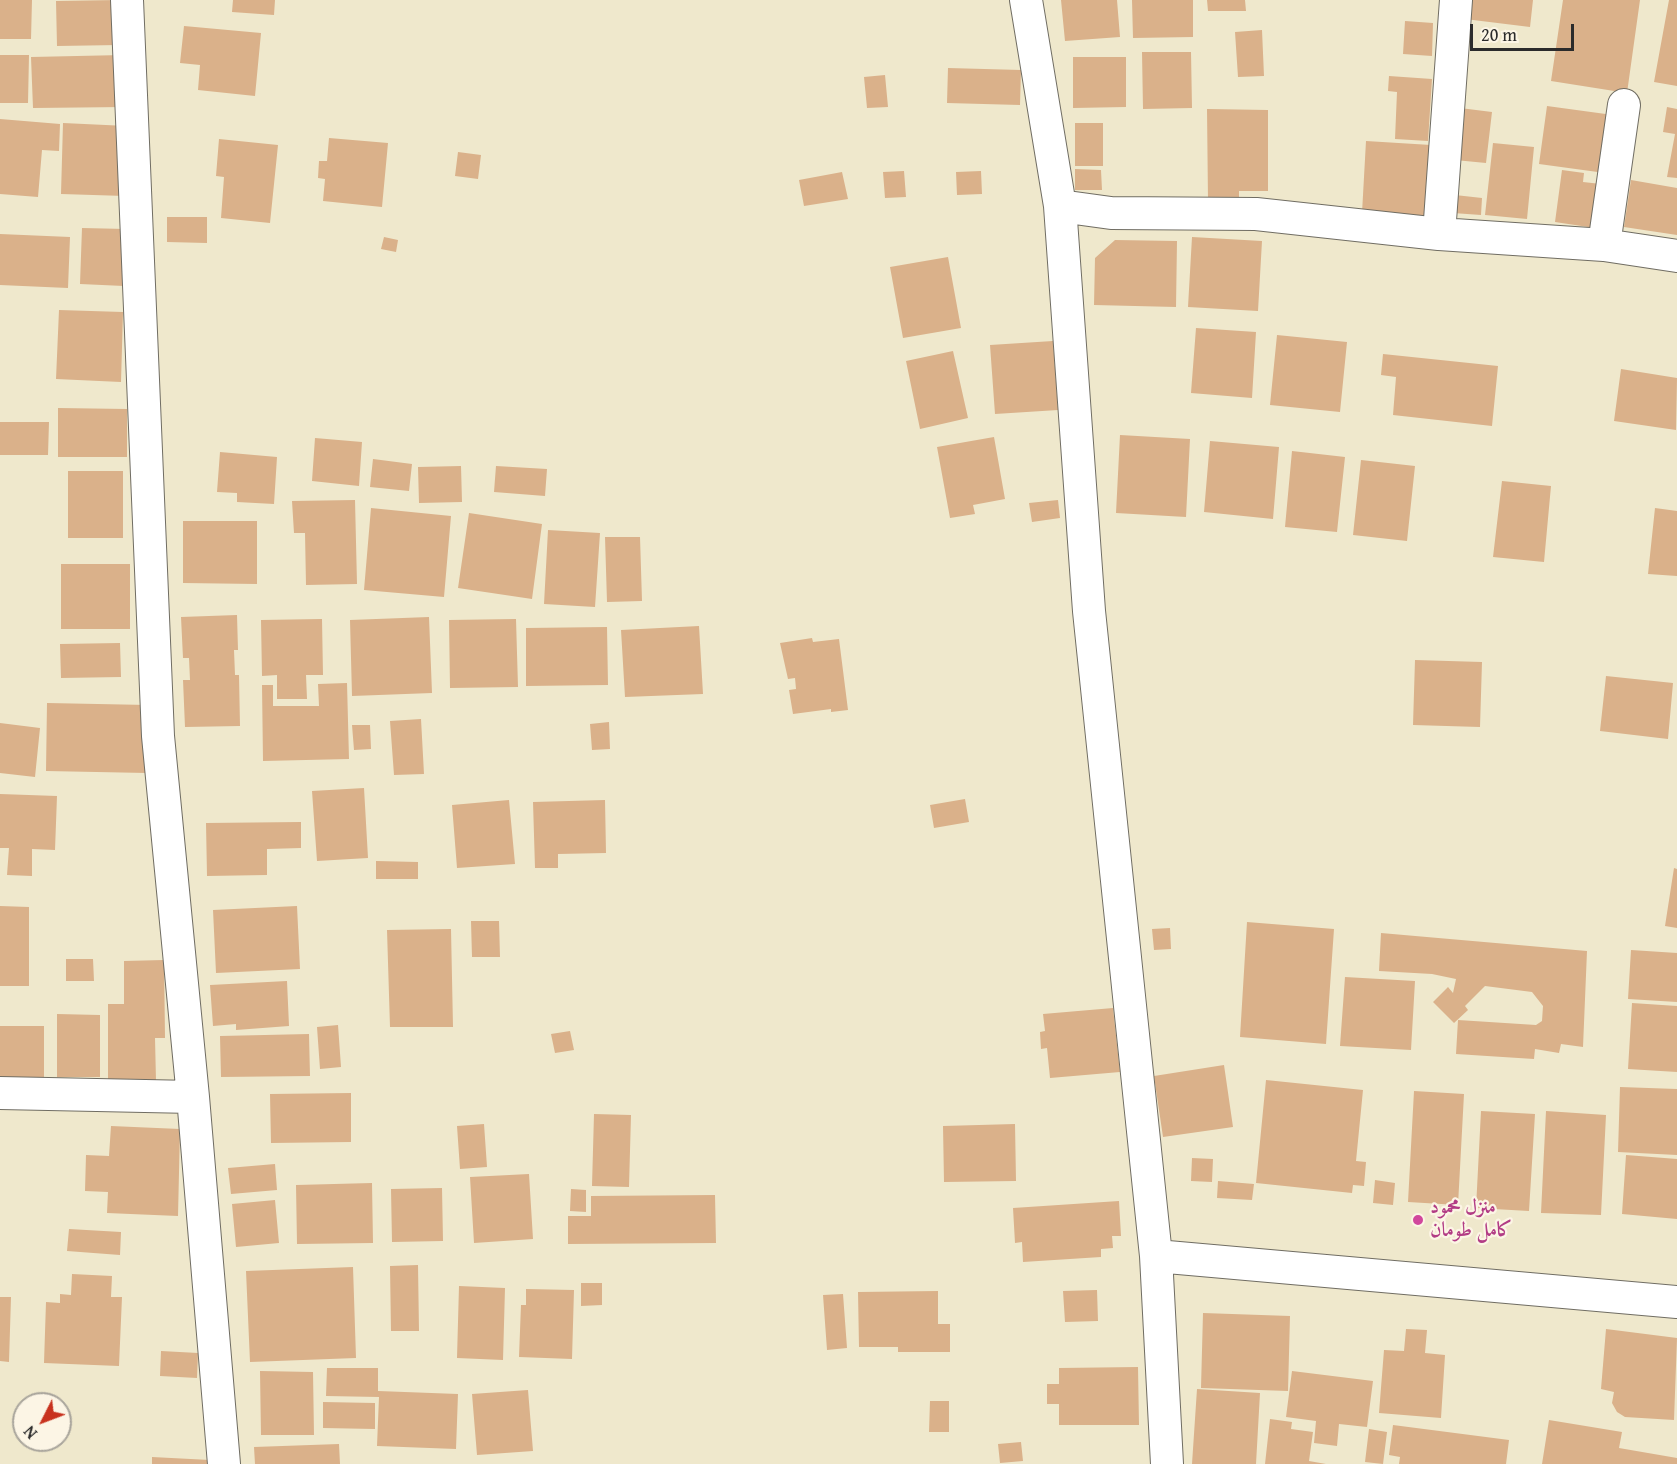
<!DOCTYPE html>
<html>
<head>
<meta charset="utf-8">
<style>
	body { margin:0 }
	#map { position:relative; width:1677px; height:1464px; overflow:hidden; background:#efe8cc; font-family:"Gentium Book Plus",serif }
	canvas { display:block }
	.north { position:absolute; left:12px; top:1392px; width:60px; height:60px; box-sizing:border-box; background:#fcf5e5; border:2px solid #a8a49b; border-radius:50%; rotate:228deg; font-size:16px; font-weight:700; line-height:24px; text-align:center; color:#2b2b2b }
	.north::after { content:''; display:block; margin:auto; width:21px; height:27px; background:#c8321e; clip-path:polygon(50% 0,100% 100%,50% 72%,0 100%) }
	.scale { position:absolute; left:1470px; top:24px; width:104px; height:27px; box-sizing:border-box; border:3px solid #2b2b2b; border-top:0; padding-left:8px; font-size:18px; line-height:21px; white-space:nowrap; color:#2b2b2b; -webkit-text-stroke:4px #fcf5e5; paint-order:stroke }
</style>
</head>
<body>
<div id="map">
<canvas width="1677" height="1464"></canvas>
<div class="north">N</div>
<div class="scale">20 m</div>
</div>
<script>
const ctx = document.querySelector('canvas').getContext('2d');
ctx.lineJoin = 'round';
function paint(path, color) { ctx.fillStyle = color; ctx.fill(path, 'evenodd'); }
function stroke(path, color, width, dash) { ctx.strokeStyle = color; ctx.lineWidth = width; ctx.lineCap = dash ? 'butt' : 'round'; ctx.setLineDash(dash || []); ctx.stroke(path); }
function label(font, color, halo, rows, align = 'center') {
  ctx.font = font + ' "Gentium Book Plus",Amiri,serif'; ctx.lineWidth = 4.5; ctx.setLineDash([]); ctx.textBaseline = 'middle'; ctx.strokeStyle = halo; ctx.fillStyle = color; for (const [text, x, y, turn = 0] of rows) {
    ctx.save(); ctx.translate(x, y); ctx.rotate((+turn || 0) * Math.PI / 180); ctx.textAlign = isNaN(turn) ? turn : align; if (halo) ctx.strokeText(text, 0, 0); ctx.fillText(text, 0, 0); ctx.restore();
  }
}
paint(new Path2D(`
	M 0,0 L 32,0 L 31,39 L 0,39 Z
	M 119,0 L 119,45 L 57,46 L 56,1 Z
	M 233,0 L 275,0 L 274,15 L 232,12 Z
	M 1061,0 L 1117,0 L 1120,37 L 1065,41 Z
	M 1132,0 L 1193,0 L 1193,37 L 1133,38 Z
	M 1207,0 L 1245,0 L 1246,11 L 1208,11 Z
	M 1467,0 L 1533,0 L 1530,27 L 1465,19 Z
	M 1563,0 L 1640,0 L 1627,93 L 1551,81 Z
	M 1669,0 L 1677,0 L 1677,86 L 1654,82 Z
	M 1405,21 L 1433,23 L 1432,56 L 1403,54 Z
	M 184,26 L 261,33 L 255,96 L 198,90 L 200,65 L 180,63 Z
	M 1262,30 L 1264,76 L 1238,77 L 1235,32 Z
	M 1142,52 L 1191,52 L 1192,108 L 1143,109 Z
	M 0,55 L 29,55 L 28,103 L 0,103 Z
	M 123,55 L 124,107 L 33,108 L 31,57 Z
	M 1073,57 L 1126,57 L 1126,107 L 1073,108 Z
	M 948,68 L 1021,70 L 1020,105 L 947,103 Z
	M 885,75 L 888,107 L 867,108 L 864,77 Z
	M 1389,76 L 1432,79 L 1428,141 L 1395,139 L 1397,92 L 1388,91 Z
	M 1547,106 L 1613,115 L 1605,173 L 1539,164 Z
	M 1667,107 L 1677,109 L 1677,178 L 1667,177 L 1675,134 L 1663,132 Z
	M 1460,108 L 1492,112 L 1486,163 L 1455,160 Z
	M 1207,109 L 1268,110 L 1268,191 L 1239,191 L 1239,201 L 1208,201 Z
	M 0,119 L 60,124 L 59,151 L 42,150 L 38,197 L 0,194 Z
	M 63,123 L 127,126 L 125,196 L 61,194 Z
	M 1075,123 L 1103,123 L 1103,166 L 1075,166 Z
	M 329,138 L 388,143 L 382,207 L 323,201 L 325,179 L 318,178 L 319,161 L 327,161 Z
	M 219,139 L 278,145 L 270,223 L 221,218 L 224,177 L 216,176 Z
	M 1366,141 L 1431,145 L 1427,216 L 1362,213 Z
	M 1493,143 L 1534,147 L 1527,219 L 1485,215 Z
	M 458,152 L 481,155 L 478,179 L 455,176 Z
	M 1075,169 L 1101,170 L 1102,190 L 1075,190 Z
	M 1562,170 L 1584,173 L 1583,182 L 1601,184 L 1595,228 L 1555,222 Z
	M 904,171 L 906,197 L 885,198 L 883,172 Z
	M 981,171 L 982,194 L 957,195 L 956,172 Z
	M 842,172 L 848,199 L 804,206 L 799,180 Z
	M 1631,180 L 1677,188 L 1677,235 L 1624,227 Z
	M 1455,195 L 1482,198 L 1481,215 L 1453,213 Z
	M 167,217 L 207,217 L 207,243 L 167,242 Z
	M 82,228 L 126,229 L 124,286 L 80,284 Z
	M 0,234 L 70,237 L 68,288 L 0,285 Z
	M 384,237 L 398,240 L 396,252 L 381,249 Z
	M 1192,237 L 1262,241 L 1258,311 L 1188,307 Z
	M 1115,240 L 1177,241 L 1176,307 L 1094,305 L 1095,258 Z
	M 948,257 L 961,328 L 903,338 L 890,267 Z
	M 59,310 L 123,312 L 121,382 L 56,379 Z
	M 1196,328 L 1256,332 L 1252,398 L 1191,393 Z
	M 1277,335 L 1347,342 L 1340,412 L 1270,405 Z
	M 1053,341 L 1058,410 L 995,414 L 990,345 Z
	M 953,351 L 968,418 L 920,429 L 906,361 Z
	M 1383,354 L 1498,366 L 1492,426 L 1393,415 L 1396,377 L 1381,375 Z
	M 1621,369 L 1677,378 L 1676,430 L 1614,421 Z
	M 58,408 L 127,409 L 127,457 L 58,457 Z
	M 0,422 L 49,422 L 48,455 L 0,455 Z
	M 1120,435 L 1190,439 L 1186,517 L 1116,513 Z
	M 994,437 L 1005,499 L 973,505 L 975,514 L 950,518 L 937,447 Z
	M 315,438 L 362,442 L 359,486 L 312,481 Z
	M 1210,441 L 1279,447 L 1273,519 L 1204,512 Z
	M 1292,451 L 1345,457 L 1337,532 L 1285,527 Z
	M 220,452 L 277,457 L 274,504 L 237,502 L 237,493 L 217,492 Z
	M 373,459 L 412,464 L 409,491 L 370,487 Z
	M 1361,460 L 1415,466 L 1407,541 L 1353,535 Z
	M 461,466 L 462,502 L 419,503 L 418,467 Z
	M 496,466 L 547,469 L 545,496 L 494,492 Z
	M 68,471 L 123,471 L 123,538 L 68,538 Z
	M 1502,481 L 1551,486 L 1544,562 L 1493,557 Z
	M 355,500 L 357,584 L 306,585 L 305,533 L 294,533 L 292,501 Z
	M 1058,500 L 1060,518 L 1032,522 L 1029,503 Z
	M 371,508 L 451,516 L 444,597 L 364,590 Z
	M 1655,508 L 1677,511 L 1677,576 L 1648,574 Z
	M 469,513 L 542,524 L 532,599 L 458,588 Z
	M 183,521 L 257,521 L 257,584 L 183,583 Z
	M 548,530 L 600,533 L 595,607 L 544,604 Z
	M 605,537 L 640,537 L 642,601 L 607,602 Z
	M 61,564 L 130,564 L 130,629 L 61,629 Z
	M 237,615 L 238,650 L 234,650 L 235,675 L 239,675 L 240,726 L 185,727 L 183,680 L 190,680 L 189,658 L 183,658 L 181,617 Z
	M 429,617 L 432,693 L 352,696 L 350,620 Z
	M 322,619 L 323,675 L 306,675 L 307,699 L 277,699 L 277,675 L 262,676 L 261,620 Z
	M 516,619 L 518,687 L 450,688 L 449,620 Z
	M 699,626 L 703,694 L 625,697 L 621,630 Z
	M 607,627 L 608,685 L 526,686 L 526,628 Z
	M 812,638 L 813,642 L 839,639 L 848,710 L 831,712 L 831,709 L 793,714 L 789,690 L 796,689 L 795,678 L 788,679 L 780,643 Z
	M 120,643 L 121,677 L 61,678 L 60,644 Z
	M 1415,660 L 1482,662 L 1480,727 L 1413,725 Z
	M 1606,676 L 1673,683 L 1668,739 L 1600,731 Z
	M 347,683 L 349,759 L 263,761 L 262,685 L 273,685 L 273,706 L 319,706 L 318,684 Z
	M 47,703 L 148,705 L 147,773 L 46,771 Z
	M 421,719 L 424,774 L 394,775 L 390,721 Z
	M 609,722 L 610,749 L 592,750 L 590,724 Z
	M 0,723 L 40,728 L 35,777 L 0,773 Z
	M 352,725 L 370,725 L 371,749 L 354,750 Z
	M 364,788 L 368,858 L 317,861 L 312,791 Z
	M 0,794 L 57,796 L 55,850 L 32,849 L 32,876 L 7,875 L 9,848 L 0,848 Z
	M 965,799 L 969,822 L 934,828 L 930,805 Z
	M 509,800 L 515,864 L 457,868 L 452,805 Z
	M 605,800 L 606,853 L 558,854 L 558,868 L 535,868 L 533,802 Z
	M 301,822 L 301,848 L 267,849 L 267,875 L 207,876 L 206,823 Z
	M 376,861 L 418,862 L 418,879 L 376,879 Z
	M 1674,868 L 1677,869 L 1677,928 L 1665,926 Z
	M 0,906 L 29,907 L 29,986 L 0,986 Z
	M 297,906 L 300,969 L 216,973 L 213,910 Z
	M 471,921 L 499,921 L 500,957 L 472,957 Z
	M 1247,922 L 1334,929 L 1326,1044 L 1240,1037 Z
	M 1170,928 L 1171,949 L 1154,950 L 1152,929 Z
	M 451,929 L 453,1027 L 390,1027 L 387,930 Z
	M 1381,933 L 1587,951 L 1583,1047 L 1561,1044 L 1559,1053 L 1535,1049 L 1534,1059 L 1456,1054 L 1458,1020 L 1536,1025 L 1542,1021 L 1543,1006 L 1532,992 L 1485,986 L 1465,1006 L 1468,1010 L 1454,1023 L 1433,1002 L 1448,987 L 1453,993 L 1456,979 L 1432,974 L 1379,971 Z
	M 1631,950 L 1677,953 L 1677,1002 L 1628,999 Z
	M 66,959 L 93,959 L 94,981 L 66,981 Z
	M 164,960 L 165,1038 L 155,1038 L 156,1081 L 108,1080 L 108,1004 L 124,1004 L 124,961 Z
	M 1345,977 L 1415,981 L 1411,1050 L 1340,1046 Z
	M 287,981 L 289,1026 L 236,1030 L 236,1024 L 213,1026 L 210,985 Z
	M 1632,1003 L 1677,1006 L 1677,1072 L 1628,1069 Z
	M 1113,1008 L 1120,1072 L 1050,1078 L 1047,1048 L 1041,1049 L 1040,1032 L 1045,1031 L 1043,1014 Z
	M 57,1014 L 100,1015 L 100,1077 L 57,1077 Z
	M 338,1025 L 341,1067 L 320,1069 L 317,1027 Z
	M 0,1026 L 44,1026 L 44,1079 L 0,1079 Z
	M 570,1031 L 574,1050 L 555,1053 L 551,1034 Z
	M 309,1034 L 310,1076 L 221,1077 L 220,1036 Z
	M 1224,1065 L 1233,1127 L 1163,1137 L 1154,1076 Z
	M 1266,1080 L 1363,1090 L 1356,1161 L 1366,1162 L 1364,1186 L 1353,1185 L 1352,1193 L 1256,1183 Z
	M 1620,1087 L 1677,1089 L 1677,1155 L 1618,1152 Z
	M 1414,1091 L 1464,1094 L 1458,1205 L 1408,1202 Z
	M 351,1093 L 351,1142 L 271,1143 L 270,1094 Z
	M 1481,1111 L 1535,1114 L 1529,1211 L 1476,1208 Z
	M 1546,1111 L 1606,1115 L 1601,1215 L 1541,1213 Z
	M 594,1114 L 631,1115 L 629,1187 L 592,1186 Z
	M 484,1124 L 487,1167 L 460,1169 L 457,1126 Z
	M 1015,1124 L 1016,1181 L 944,1182 L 943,1126 Z
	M 111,1126 L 180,1129 L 178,1216 L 107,1213 L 108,1192 L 85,1191 L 86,1155 L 109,1156 Z
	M 1626,1155 L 1677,1159 L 1677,1219 L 1622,1214 Z
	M 1192,1158 L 1213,1159 L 1212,1182 L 1191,1181 Z
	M 275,1164 L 277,1190 L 231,1194 L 228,1168 Z
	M 529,1174 L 533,1239 L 474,1243 L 470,1177 Z
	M 1375,1180 L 1395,1183 L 1393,1205 L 1373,1203 Z
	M 1218,1181 L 1254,1184 L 1252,1200 L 1217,1198 Z
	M 372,1183 L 373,1243 L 297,1244 L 296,1185 Z
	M 442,1188 L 443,1241 L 392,1242 L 391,1189 Z
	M 571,1189 L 586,1190 L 586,1212 L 570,1211 Z
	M 715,1195 L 716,1243 L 568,1244 L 568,1216 L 591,1216 L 591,1196 Z
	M 275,1200 L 279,1243 L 236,1247 L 232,1204 Z
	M 1119,1201 L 1121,1236 L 1112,1236 L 1113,1248 L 1101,1249 L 1101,1257 L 1023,1262 L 1022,1242 L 1015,1243 L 1013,1208 Z
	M 69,1229 L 121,1232 L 120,1255 L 67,1251 Z
	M 418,1265 L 419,1331 L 391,1331 L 390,1266 Z
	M 353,1267 L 356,1358 L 250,1362 L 246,1271 Z
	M 72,1274 L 112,1276 L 111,1297 L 122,1297 L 119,1366 L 44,1363 L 46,1302 L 60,1303 L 60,1294 L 71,1295 Z
	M 581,1283 L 602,1283 L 602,1305 L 581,1306 Z
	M 459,1286 L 505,1288 L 503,1360 L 457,1358 Z
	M 526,1289 L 574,1290 L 572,1359 L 519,1357 L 521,1305 L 526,1305 Z
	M 1097,1290 L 1098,1321 L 1065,1322 L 1063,1291 Z
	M 938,1291 L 938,1324 L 950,1324 L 950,1352 L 898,1352 L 898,1347 L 859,1347 L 858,1292 Z
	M 843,1294 L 847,1348 L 827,1350 L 823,1295 Z
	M 0,1297 L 11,1297 L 9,1362 L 0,1361 Z
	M 1203,1313 L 1290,1316 L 1288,1391 L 1201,1388 Z
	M 1406,1329 L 1427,1330 L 1425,1353 L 1445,1355 L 1441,1418 L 1379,1413 L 1384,1350 L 1404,1351 Z
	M 1606,1329 L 1677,1338 L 1674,1420 L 1625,1417 L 1617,1412 L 1612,1403 L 1614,1392 L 1601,1389 Z
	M 161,1351 L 198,1353 L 197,1378 L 160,1376 Z
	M 1138,1367 L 1139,1425 L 1059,1425 L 1059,1404 L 1047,1404 L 1047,1384 L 1059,1384 L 1059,1368 Z
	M 327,1368 L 378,1368 L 378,1391 L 458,1394 L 456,1449 L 377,1446 L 379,1397 L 326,1396 Z
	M 260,1371 L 313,1372 L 314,1435 L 261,1435 Z
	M 1292,1371 L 1373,1381 L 1367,1427 L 1339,1424 L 1337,1446 L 1314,1443 L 1316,1421 L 1286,1417 Z
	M 1197,1389 L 1260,1393 L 1256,1464 L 1192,1464 Z
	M 528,1390 L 533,1451 L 477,1455 L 472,1394 Z
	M 930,1401 L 949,1401 L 949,1432 L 929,1432 Z
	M 323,1402 L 375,1403 L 375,1429 L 323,1428 Z
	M 1270,1419 L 1292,1422 L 1291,1429 L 1313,1432 L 1309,1461 L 1326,1464 L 1265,1464 Z
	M 1549,1420 L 1622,1432 L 1619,1448 L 1677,1458 L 1677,1464 L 1542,1464 Z
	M 1393,1425 L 1509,1440 L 1506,1464 L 1399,1464 L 1400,1457 L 1389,1455 Z
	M 1369,1429 L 1387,1432 L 1383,1464 L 1365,1462 Z
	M 1021,1442 L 1023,1461 L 1000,1463 L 998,1444 Z
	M 339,1444 L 340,1464 L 255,1464 L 254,1447 Z
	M 152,1457 L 210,1460 L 210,1464 L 152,1464 Z`), '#dab18a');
const street = new Path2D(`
	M 127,0 L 158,736 L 193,1097 L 224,1464
	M 1026,0 L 1060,206 L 1089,611 L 1156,1256
	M 1060,206 L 1111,213 L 1256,214 L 1439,234 L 1604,245 L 1677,256
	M 1439,234 L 1456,0
	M 1604,245 L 1624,105
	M 0,1093 L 193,1097
	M 1167,1464 L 1156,1256 L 1677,1302`);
stroke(street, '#706d63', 34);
stroke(street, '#fff', 32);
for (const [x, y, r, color] of [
	[1418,1220,6,"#d1479c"]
]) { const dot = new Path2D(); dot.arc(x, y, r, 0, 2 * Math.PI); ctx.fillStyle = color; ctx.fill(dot); stroke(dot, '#fcf5e5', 2); }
label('bold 20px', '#b23c85', '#fcf5e5', [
	["منزل محمود",1430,1208],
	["كامل طومان",1430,1231]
], 'left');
</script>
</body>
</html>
